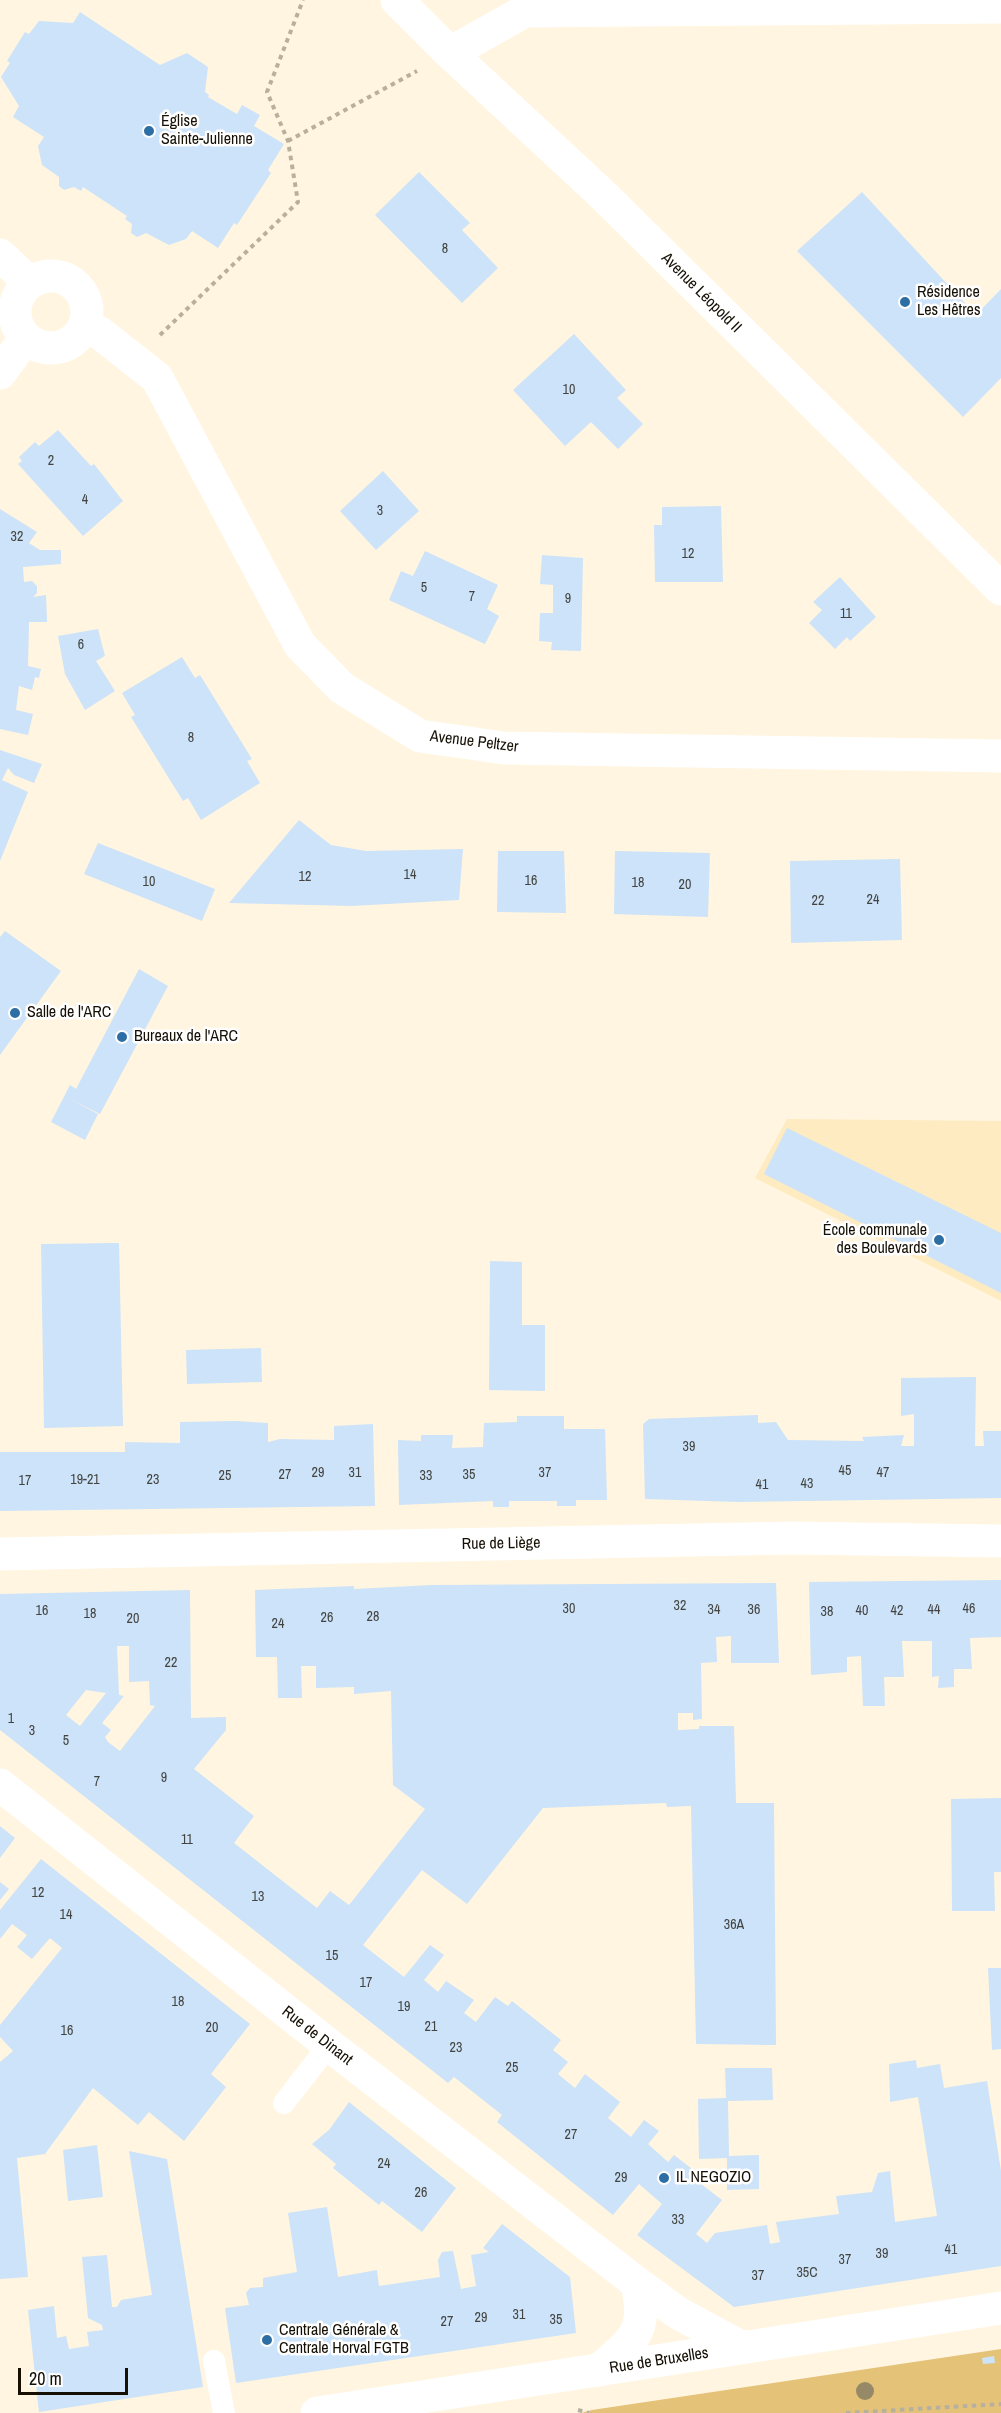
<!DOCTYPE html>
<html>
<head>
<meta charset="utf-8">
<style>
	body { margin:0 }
	#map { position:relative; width:1001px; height:2413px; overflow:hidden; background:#fff5e0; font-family:"Archivo Narrow",sans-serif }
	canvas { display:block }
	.scale { position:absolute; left:18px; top:2368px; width:110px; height:27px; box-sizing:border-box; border:3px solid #150f04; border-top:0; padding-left:8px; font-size:18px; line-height:21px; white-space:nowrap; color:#150f04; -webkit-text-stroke:4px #fff; paint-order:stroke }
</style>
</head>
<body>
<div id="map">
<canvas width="1001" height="2413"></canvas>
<div class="scale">20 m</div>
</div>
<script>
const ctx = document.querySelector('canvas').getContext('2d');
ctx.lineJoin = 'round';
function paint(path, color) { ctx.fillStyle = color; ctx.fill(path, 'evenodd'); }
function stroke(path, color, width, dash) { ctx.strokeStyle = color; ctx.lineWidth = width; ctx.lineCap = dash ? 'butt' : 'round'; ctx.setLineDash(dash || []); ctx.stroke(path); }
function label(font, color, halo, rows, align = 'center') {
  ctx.font = font + ' "Archivo Narrow",sans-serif'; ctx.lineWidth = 5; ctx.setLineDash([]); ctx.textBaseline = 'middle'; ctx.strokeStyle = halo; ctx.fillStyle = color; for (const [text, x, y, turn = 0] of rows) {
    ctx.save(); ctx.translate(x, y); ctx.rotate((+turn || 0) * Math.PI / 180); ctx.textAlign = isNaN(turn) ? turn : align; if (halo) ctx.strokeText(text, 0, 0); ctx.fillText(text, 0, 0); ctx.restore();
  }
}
paint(new Path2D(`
	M 787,1119 L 1001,1121 L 1001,1301 L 755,1178 Z`), '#feebc1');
paint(new Path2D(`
	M 1001,2349 L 1001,2413 L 581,2413 L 592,2410 Z`), '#e4c378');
paint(new Path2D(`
	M 80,12 L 160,65 L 187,53 L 208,67 L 205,92 L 209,95 L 208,97 L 237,114 L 242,105 L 260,115 L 254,126 L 284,144 L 268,170 L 271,173 L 237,225 L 234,223 L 218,248 L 192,231 L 186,239 L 169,245 L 146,233 L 137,237 L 131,233 L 132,224 L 125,219 L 127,216 L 83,187 L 81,191 L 74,187 L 64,190 L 59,186 L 59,177 L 42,165 L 38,146 L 44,137 L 13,117 L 19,106 L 1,77 L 10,63 L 7,61 L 25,32 L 29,34 L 39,21 L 73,23 Z
	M 419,172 L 470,223 L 462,230 L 498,268 L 462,303 L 375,215 Z
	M 862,192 L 976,315 L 1001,289 L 1001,378 L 963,417 L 797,251 Z
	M 574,334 L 626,390 L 617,398 L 643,424 L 618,449 L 591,422 L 565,446 L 513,390 Z
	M 58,430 L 91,466 L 94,464 L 123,501 L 83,536 L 18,464 L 22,461 L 19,457 L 35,442 L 39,446 Z
	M 383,471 L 419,511 L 376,550 L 340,511 Z
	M 721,506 L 723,582 L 655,582 L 654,525 L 662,525 L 662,507 Z
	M 0,509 L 37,532 L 29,543 L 40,550 L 61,550 L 61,564 L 23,567 L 24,582 L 32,581 L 37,586 L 37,593 L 33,597 L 46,595 L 47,622 L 29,622 L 28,666 L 41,669 L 39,678 L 35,677 L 32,690 L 19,686 L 16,710 L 33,714 L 28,735 L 0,729 Z
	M 425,551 L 498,585 L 487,609 L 499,616 L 485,644 L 389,600 L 401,571 L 413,576 Z
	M 542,555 L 583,558 L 581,651 L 551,650 L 552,642 L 539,641 L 540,613 L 553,613 L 553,585 L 540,584 Z
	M 840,577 L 876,617 L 850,641 L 847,637 L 835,649 L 809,623 L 822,610 L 813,602 Z
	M 98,629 L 105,656 L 96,661 L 115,691 L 85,710 L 65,674 L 58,636 Z
	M 182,657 L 195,678 L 200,675 L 252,759 L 247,761 L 260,783 L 201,820 L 188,798 L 183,801 L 131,717 L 135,715 L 122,693 Z
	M 0,750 L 42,764 L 34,783 L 14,775 L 8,768 L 2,780 L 28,792 L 0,861 Z
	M 299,820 L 331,845 L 366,851 L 463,849 L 459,900 L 352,906 L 229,903 Z
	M 98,843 L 215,889 L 202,921 L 84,874 Z
	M 498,851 L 564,851 L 566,913 L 497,912 Z
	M 615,851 L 710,853 L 708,917 L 614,914 Z
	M 900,859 L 902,940 L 791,943 L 790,861 Z
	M 5,931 L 61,971 L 0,1055 L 0,937 Z
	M 139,969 L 168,986 L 100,1114 L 70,1099 L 98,1114 L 85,1140 L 51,1122 L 70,1085 L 76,1089 Z
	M 787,1128 L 1001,1233 L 1001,1293 L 764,1174 Z
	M 119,1243 L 123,1426 L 44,1428 L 41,1244 Z
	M 490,1261 L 522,1262 L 522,1325 L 545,1325 L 545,1391 L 489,1390 Z
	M 261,1348 L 262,1382 L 187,1384 L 186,1350 Z
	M 976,1377 L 975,1446 L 984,1446 L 983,1431 L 1001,1431 L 1001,1498 L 738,1502 L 645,1499 L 643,1424 L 649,1419 L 758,1415 L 758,1423 L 776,1422 L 788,1440 L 864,1441 L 862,1437 L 904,1435 L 901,1446 L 914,1446 L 914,1414 L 901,1416 L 901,1378 Z
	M 517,1416 L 564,1416 L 564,1429 L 605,1429 L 607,1500 L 576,1500 L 576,1506 L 557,1506 L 557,1501 L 509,1501 L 509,1507 L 493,1507 L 493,1501 L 399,1505 L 398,1440 L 421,1441 L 421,1435 L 453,1435 L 452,1448 L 483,1447 L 484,1423 L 517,1422 Z
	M 235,1421 L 268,1423 L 268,1442 L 280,1439 L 334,1440 L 334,1426 L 373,1424 L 375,1506 L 0,1511 L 0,1452 L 125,1452 L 125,1442 L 180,1443 L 180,1422 Z
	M 1001,1580 L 1001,1637 L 970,1638 L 972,1669 L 954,1669 L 954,1687 L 938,1688 L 939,1676 L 932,1677 L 932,1641 L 902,1641 L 904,1677 L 884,1677 L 885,1706 L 863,1706 L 861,1656 L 847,1657 L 847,1672 L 811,1675 L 809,1582 Z
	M 776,1583 L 779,1663 L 731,1663 L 731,1636 L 716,1637 L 717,1662 L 701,1663 L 702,1719 L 693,1720 L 693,1713 L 678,1713 L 678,1730 L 699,1729 L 699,1726 L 734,1726 L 736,1803 L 774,1803 L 776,2045 L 696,2044 L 691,1806 L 667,1807 L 666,1803 L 543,1808 L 467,1904 L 422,1870 L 363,1945 L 404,1977 L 430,1945 L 444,1955 L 424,1980 L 438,1992 L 446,1981 L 474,2000 L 464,2013 L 476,2022 L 495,1997 L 508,2006 L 512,2001 L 561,2040 L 553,2050 L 568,2062 L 558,2074 L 575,2088 L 585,2074 L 620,2102 L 608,2118 L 631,2137 L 644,2120 L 659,2131 L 648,2144 L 668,2162 L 674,2155 L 692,2169 L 688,2174 L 722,2200 L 696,2234 L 707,2243 L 715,2233 L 767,2225 L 770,2244 L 780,2242 L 776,2222 L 839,2214 L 836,2196 L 872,2192 L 878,2173 L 890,2171 L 895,2222 L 937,2216 L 918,2097 L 890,2102 L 889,2064 L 916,2060 L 917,2068 L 940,2064 L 944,2088 L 987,2081 L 1001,2171 L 1001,2266 L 734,2307 L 637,2235 L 662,2204 L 639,2184 L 613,2215 L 497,2122 L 502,2115 L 454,2077 L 448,2083 L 0,1730 L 0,1594 L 190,1590 L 191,1718 L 226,1717 L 226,1730 L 194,1769 L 254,1816 L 234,1843 L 317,1908 L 330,1891 L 349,1905 L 425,1809 L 393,1785 L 391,1691 L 354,1694 L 354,1687 L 316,1688 L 316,1666 L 301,1666 L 302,1698 L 278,1698 L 277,1657 L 256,1657 L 255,1590 L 354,1586 L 354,1589 L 432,1585 ZM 117,1646 L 129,1646 L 129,1682 L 149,1681 L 150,1705 L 155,1706 L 120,1751 L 108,1742 L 105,1737 L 111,1730 L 102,1723 L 124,1696 L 119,1695 ZM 86,1690 L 106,1693 L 80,1726 L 66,1715 Z
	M 1001,1798 L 1001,1872 L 994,1872 L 995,1911 L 952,1911 L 951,1799 Z
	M 0,1826 L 15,1838 L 0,1858 Z
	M 41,1859 L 250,2024 L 211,2074 L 226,2087 L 184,2141 L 149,2112 L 138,2125 L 93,2088 L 45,2154 L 17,2158 L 28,2277 L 0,2279 L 0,2062 L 13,2051 L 0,2037 L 0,2025 L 62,1948 L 50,1938 L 32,1959 L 17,1947 L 27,1935 L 12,1924 L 0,1939 L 0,1910 Z
	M 0,1882 L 9,1889 L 0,1900 Z
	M 988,1968 L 1001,1968 L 1001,2049 L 992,2050 Z
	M 725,2068 L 772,2068 L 773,2100 L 728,2101 L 729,2156 L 759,2155 L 759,2189 L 727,2190 L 727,2158 L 699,2159 L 698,2099 L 726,2098 Z
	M 349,2102 L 456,2188 L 422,2232 L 382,2201 L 379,2205 L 333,2168 L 336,2164 L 312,2144 L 329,2130 Z
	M 97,2145 L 103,2197 L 68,2201 L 63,2150 Z
	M 129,2151 L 167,2159 L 203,2387 L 39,2412 L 28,2310 L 54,2306 L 57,2338 L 66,2336 L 69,2349 L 89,2346 L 87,2332 L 103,2330 L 102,2325 L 88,2318 L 82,2257 L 107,2255 L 112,2307 L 117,2307 L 121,2300 L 152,2295 Z
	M 327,2207 L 338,2277 L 377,2270 L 379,2286 L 440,2277 L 438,2260 L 442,2252 L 453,2251 L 461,2289 L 476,2286 L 471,2255 L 489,2252 L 483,2248 L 502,2224 L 570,2277 L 576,2333 L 236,2383 L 225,2308 L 249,2305 L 246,2293 L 250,2288 L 263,2287 L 263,2278 L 297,2272 L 288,2213 Z
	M 994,2356 L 995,2363 L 983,2364 L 982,2358 Z`), '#cce3f9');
stroke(new Path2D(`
	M 288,141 L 417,71
	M 160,335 L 298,202 L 288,141 L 267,92 L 303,0
	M 578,2410 L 589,2413
	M 846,2413 L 1001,2404`), '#b8b09e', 4, [4.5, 4.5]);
stroke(new Path2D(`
	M 284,2103 L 329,2045
	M 214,2361 L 224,2413`), '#fff', 22);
stroke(new Path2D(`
	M 397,0 L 450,53 L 603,195 L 1001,589
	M 450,53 L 525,11 L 1001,7
	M 0,255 L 30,283
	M15 312a36 36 0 1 1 72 0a36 36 0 1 1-72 0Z
	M 84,327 L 100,333 L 157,378 L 300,645 L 342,688 L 420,736 L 504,748 L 1001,756
	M 0,373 L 26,338
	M 0,1554 L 791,1538 L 1001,1541
	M 0,1785 L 329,2045 L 637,2283 L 678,2313 L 741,2347
	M 599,2370 C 634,2339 648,2333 637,2283`), '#fff', 33);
stroke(new Path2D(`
	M 317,2413 L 1001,2308`), '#fff', 33);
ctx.fillStyle = '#968967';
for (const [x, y] of [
	[865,2391]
]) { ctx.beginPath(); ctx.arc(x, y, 9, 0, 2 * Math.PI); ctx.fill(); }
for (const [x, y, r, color] of [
	[149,131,6,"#2d6ea4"],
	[905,302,6,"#2d6ea4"],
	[15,1013,6,"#2d6ea4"],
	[122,1037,6,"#2d6ea4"],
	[939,1240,6,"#2d6ea4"],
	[664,2178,6,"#2d6ea4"],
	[267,2340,6,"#2d6ea4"]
]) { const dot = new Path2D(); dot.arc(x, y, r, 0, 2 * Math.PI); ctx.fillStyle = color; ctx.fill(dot); stroke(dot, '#fff', 2); }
label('14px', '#434441', null, [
	["8",445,249],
	["10",569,390],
	["2",51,461],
	["4",85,500],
	["3",380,511],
	["32",17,537],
	["12",688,554],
	["5",424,588],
	["7",472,597],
	["9",568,599],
	["11",846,614],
	["6",81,645],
	["8",191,738],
	["14",410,875],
	["12",305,877],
	["16",531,881],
	["10",149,882],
	["18",638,883],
	["20",685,885],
	["24",873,900],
	["22",818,901],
	["39",689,1447],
	["45",845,1471],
	["29",318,1473],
	["31",355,1473],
	["37",545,1473],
	["47",883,1473],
	["27",285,1475],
	["35",469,1475],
	["25",225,1476],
	["33",426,1476],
	["19-21",85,1480],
	["23",153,1480],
	["17",25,1481],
	["43",807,1484],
	["41",762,1485],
	["32",680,1606],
	["30",569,1609],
	["46",969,1609],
	["34",714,1610],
	["36",754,1610],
	["44",934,1610],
	["16",42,1611],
	["40",862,1611],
	["42",897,1611],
	["38",827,1612],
	["18",90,1614],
	["28",373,1617],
	["26",327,1618],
	["20",133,1619],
	["24",278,1624],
	["22",171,1663],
	["1",11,1719],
	["3",32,1731],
	["5",66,1741],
	["9",164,1778],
	["7",97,1782],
	["11",187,1840],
	["12",38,1893],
	["13",258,1897],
	["14",66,1915],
	["36A",734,1925],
	["15",332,1956],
	["17",366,1983],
	["18",178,2002],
	["19",404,2007],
	["21",431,2027],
	["20",212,2028],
	["16",67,2031],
	["23",456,2048],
	["25",512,2068],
	["27",571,2135],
	["24",384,2164],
	["29",621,2178],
	["26",421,2193],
	["33",678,2220],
	["41",951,2250],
	["39",882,2254],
	["37",845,2260],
	["35C",807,2273],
	["37",758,2276],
	["31",519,2315],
	["29",481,2318],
	["35",556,2320],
	["27",447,2322]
]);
label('16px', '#150f04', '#fff', [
	["Église",161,122],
	["Sainte-Julienne",161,140],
	["Résidence",917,293],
	["Les Hêtres",917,311],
	["Salle de l'ARC",27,1013],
	["Bureaux de l'ARC",134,1037],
	["École communale",927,1231,"right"],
	["des Boulevards",927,1249,"right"],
	["IL NEGOZIO",676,2178],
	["Centrale Générale &",279,2331],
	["Centrale Horval FGTB",279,2349]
], 'left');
label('16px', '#150f04', '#fff', [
	["Avenue Léopold II",701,293,45],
	["Avenue Peltzer",474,742,7],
	["Rue de Liège",501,1544,-1],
	["Rue de Dinant",317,2036,38],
	["Rue de Bruxelles",659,2361,-9]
]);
</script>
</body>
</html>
